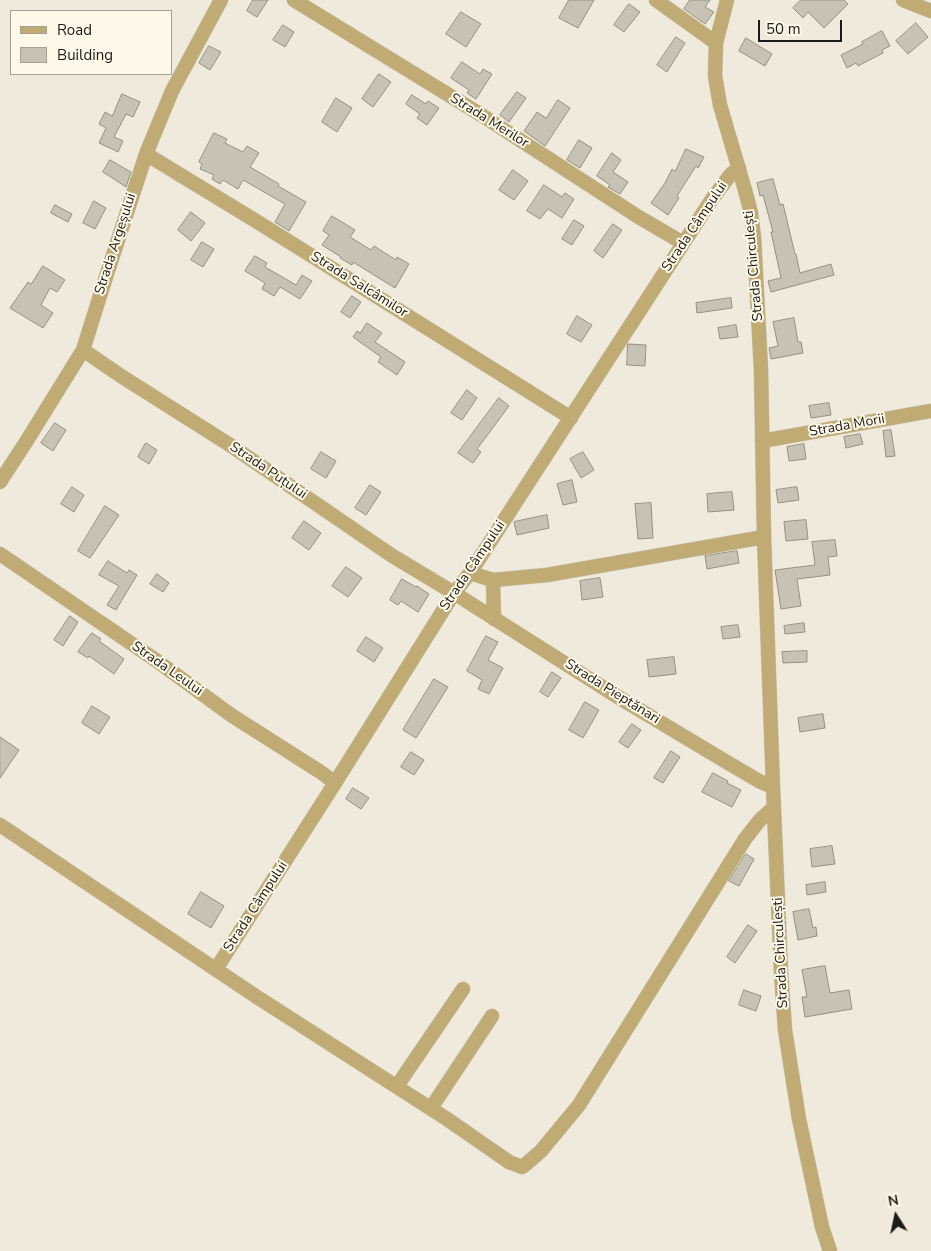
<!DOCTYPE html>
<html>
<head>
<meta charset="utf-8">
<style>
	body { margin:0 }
	#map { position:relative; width:931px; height:1251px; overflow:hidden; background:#efeadb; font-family:"Nunito Sans",sans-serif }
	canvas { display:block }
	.legend { position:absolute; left:10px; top:10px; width:162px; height:65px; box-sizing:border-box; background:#fdf8e8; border:1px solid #a3a094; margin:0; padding:6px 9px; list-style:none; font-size:15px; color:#1d1b15 }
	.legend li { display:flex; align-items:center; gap:10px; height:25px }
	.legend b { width:25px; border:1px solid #a3a094 }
	.north { position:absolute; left:871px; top:1191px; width:50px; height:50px; -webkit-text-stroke:4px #fdf8e8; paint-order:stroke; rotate:350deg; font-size:14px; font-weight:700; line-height:20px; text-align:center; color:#1d1b15 }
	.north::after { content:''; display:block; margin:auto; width:18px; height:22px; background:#1d1b15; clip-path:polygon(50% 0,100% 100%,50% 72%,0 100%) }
	.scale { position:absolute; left:758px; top:20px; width:84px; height:22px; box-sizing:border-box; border:2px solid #1d1b15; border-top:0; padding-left:6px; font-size:15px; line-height:18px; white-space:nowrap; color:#1d1b15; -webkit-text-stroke:4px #fdf8e8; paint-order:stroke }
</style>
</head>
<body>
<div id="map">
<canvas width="931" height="1251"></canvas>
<ul class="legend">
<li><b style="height:6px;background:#bfab73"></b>Road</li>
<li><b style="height:14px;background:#c7c2b4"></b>Building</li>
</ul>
<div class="north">N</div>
<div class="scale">50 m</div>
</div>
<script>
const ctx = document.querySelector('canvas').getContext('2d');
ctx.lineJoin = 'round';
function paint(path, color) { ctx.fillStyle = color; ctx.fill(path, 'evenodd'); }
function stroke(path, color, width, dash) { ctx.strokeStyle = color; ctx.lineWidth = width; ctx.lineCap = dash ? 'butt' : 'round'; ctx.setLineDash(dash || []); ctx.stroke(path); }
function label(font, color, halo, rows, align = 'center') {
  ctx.font = font + ' "Nunito Sans",sans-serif'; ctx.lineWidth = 4; ctx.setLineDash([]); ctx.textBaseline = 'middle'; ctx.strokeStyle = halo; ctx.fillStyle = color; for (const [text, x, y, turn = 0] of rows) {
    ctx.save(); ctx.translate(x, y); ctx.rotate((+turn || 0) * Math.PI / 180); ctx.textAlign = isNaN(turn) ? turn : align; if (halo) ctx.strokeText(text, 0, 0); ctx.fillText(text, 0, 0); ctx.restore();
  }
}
const building = new Path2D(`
	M 253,0 L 268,0 L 257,17 L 247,11 Z
	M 569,0 L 594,0 L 578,28 L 559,18 Z
	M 690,0 L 710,0 L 705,7 L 714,12 L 705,24 L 684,9 Z
	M 801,0 L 844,0 L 848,4 L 824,28 L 808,12 L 803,18 L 793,8 Z
	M 629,4 L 640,12 L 624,32 L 614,25 Z
	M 461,12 L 481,24 L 466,47 L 446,34 Z
	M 916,23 L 928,37 L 908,54 L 896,41 Z
	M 283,25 L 294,32 L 285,47 L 273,40 Z
	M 882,31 L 890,46 L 882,50 L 883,53 L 858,66 L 856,63 L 847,68 L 841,55 L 863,44 L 862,42 Z
	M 676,37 L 685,43 L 667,72 L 657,65 Z
	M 746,38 L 772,54 L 765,66 L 739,51 Z
	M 209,46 L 221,52 L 210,70 L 199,63 Z
	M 462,62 L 480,74 L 483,69 L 492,74 L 476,99 L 467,93 L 469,90 L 451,78 Z
	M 379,74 L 391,82 L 373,107 L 362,99 Z
	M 517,92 L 526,98 L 509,122 L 500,115 Z
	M 122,94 L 140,102 L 133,117 L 126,114 L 114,137 L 123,141 L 118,152 L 99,143 L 106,128 L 99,124 L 105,112 L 112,116 Z
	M 412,95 L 426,104 L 428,101 L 439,108 L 427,125 L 417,118 L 420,114 L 406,104 Z
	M 336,98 L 352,108 L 337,132 L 322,122 Z
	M 558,100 L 570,108 L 545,146 L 524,131 L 537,112 L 546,118 Z
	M 214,133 L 227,139 L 225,143 L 243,152 L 247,146 L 259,153 L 250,167 L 279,184 L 278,186 L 306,202 L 289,231 L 275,222 L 285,204 L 243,180 L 238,189 L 223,180 L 220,184 L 212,179 L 214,175 L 200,169 L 202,164 L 199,162 Z
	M 579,140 L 592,148 L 580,168 L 567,160 Z
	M 686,149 L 704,157 L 698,168 L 696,166 L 677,196 L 679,198 L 668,215 L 651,203 L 665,183 L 672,169 L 675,171 Z
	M 612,153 L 621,160 L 613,172 L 628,182 L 620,194 L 608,187 L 610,185 L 597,176 Z
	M 110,160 L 131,172 L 126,187 L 103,172 Z
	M 513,170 L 528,181 L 514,200 L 499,190 Z
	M 773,179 L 780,205 L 783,204 L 795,254 L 796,254 L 800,273 L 831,264 L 834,275 L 771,292 L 768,281 L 781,278 L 771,232 L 773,232 L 763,195 L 760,196 L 757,183 Z
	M 544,185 L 562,197 L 565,193 L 574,199 L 562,218 L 548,209 L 540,219 L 527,211 Z
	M 94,201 L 106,208 L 95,229 L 83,223 Z
	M 55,205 L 72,214 L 68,222 L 51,213 Z
	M 191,212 L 205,223 L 191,241 L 178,230 Z
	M 332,216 L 355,230 L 350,237 L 371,250 L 374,246 L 396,260 L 397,257 L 409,264 L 395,288 L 353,262 L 352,265 L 340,258 L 341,257 L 322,245 L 329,235 L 323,231 Z
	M 574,220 L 584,226 L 572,245 L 562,239 Z
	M 613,224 L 622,230 L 603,258 L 594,251 Z
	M 202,242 L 214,249 L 203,267 L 191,260 Z
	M 255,256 L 267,263 L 265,267 L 296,285 L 302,275 L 312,281 L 300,299 L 280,287 L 274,296 L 262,289 L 265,283 L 245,271 Z
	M 43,266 L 65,280 L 57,292 L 50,288 L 41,305 L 53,313 L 43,328 L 10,308 L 28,282 L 31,284 Z
	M 352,296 L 361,302 L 350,318 L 341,312 Z
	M 731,298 L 732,308 L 697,313 L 696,303 Z
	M 577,316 L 592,325 L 581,342 L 567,334 Z
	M 794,318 L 798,342 L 801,342 L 803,353 L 771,359 L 769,348 L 778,346 L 773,322 Z
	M 367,323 L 382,333 L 375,342 L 405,362 L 397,375 L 378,362 L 381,357 L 353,337 L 357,331 L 360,333 Z
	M 736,325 L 738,337 L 720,339 L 718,328 Z
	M 628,344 L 646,345 L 645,366 L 627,365 Z
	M 467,390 L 477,398 L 462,420 L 451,413 Z
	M 499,398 L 509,406 L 477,449 L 481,452 L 473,463 L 458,453 Z
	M 829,403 L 831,415 L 811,418 L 809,406 Z
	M 55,423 L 66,430 L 53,451 L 41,443 Z
	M 891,430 L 895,456 L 886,457 L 883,431 Z
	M 860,434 L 863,444 L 846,448 L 844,437 Z
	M 146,443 L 157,450 L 149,464 L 138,457 Z
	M 804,444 L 806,459 L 789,461 L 787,447 Z
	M 321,452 L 336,461 L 326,478 L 311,469 Z
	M 583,452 L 594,470 L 581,478 L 570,459 Z
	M 572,480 L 577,502 L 563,505 L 557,484 Z
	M 370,485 L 381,492 L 366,515 L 355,508 Z
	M 72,487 L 84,495 L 74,512 L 61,504 Z
	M 797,487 L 799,500 L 778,503 L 776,490 Z
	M 732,492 L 734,510 L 708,512 L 707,494 Z
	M 651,503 L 653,538 L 638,539 L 635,504 Z
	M 105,506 L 119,515 L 90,558 L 78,551 Z
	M 547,515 L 549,528 L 517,535 L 514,522 Z
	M 806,520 L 808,539 L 786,541 L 784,522 Z
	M 304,521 L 321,533 L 309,550 L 292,538 Z
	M 835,540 L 837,556 L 828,557 L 830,575 L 797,579 L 801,606 L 781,609 L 775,570 L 815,565 L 812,542 Z
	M 737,551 L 739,563 L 707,569 L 705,556 Z
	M 108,561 L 127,573 L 129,570 L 137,575 L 116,610 L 107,605 L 119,586 L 99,575 Z
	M 346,567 L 362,578 L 348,597 L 332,586 Z
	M 157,574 L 169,583 L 163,592 L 150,584 Z
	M 600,578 L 603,597 L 582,600 L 580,581 Z
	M 402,579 L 416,587 L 417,586 L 429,594 L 418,612 L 401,601 L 398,605 L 390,600 Z
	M 70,616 L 78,622 L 63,646 L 54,640 Z
	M 804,623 L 805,632 L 785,634 L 784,626 Z
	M 738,625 L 740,637 L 723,639 L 721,627 Z
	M 92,633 L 101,639 L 99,641 L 124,659 L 114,674 L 89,656 L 88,658 L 78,652 Z
	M 486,636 L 498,642 L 488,660 L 503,668 L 489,694 L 478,689 L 482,680 L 467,671 Z
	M 366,637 L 383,648 L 374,662 L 357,651 Z
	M 807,651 L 807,662 L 783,663 L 782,652 Z
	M 674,657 L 676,674 L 649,677 L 647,660 Z
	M 552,672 L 561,678 L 548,697 L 540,692 Z
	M 434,679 L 448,687 L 416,738 L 403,730 Z
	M 585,702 L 599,710 L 583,738 L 569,730 Z
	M 92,706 L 110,717 L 99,734 L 82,723 Z
	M 823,714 L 825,728 L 800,732 L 798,718 Z
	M 632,724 L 641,730 L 628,748 L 619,742 Z
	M 0,737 L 19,750 L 0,778 Z
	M 671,751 L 680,757 L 663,783 L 654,778 Z
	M 411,752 L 424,760 L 414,775 L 401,767 Z
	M 713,773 L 728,781 L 727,783 L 741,790 L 732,807 L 702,792 Z
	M 353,788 L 369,798 L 361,809 L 346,799 Z
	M 832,846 L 835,864 L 812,867 L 810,849 Z
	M 746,854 L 754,859 L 739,886 L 729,881 Z
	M 825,882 L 826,892 L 807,895 L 806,885 Z
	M 201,892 L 224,906 L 211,928 L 188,914 Z
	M 809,909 L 813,928 L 816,927 L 817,936 L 798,940 L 793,912 Z
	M 748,925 L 757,931 L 735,963 L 727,957 Z
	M 825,966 L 830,993 L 849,990 L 852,1009 L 805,1017 L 802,997 L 807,997 L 802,970 Z
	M 744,990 L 761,996 L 756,1011 L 739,1005 Z`);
paint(building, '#c7c2b4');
stroke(building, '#959083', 1);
const street = new Path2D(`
	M 294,0 L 483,116 L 637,216 L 683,243
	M 656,0 L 716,43
	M 727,0 L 716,43 L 715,76 L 720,105 L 745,190 L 751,213 L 754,237 L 761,370 L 764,537 L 773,787 L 781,972 L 785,1030 L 799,1119 L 822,1227 L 830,1251
	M 903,0 L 931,11
	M 146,154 L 256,221 L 571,418
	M 83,350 L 121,376 L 230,445 L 391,555 L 454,593 L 618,697 L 730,764 L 759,781 L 773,787
	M 762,441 L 931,411
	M 0,482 L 26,442 L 83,350 L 104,283 L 146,154 L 172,91 L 221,0
	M 0,554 L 157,661 L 231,715 L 322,773 L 335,783
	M 470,573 L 493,580 L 547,575 L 764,537
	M 493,580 L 494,619
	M 0,825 L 257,997 L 447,1119 L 509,1162 L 522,1167 L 526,1164 L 541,1151 L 579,1105 L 745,839 L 759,821 L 773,808
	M 216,969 L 335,783 L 454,593 L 470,573 L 712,199 L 731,174 L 739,168
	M 397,1086 L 463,989
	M 431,1108 L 492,1016`);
stroke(street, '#c9c5b7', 15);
stroke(street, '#bfab73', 14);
label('14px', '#1d1b15', '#fdf8e8', [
	["Strada Merilor",489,121,32],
	["Strada Câmpului",695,227,-56],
	["Strada Argeșului",116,244,-72],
	["Strada Chirculești",754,266,-95],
	["Strada Salcâmilor",359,285,32],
	["Strada Morii",847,426,-10],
	["Strada Puțului",268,471,34],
	["Strada Câmpului",473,566,-56],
	["Strada Leului",167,669,35],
	["Strada Pieptănari",612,692,32],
	["Strada Câmpului",256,907,-57],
	["Strada Chirculești",781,953,-93]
]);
</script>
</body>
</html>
